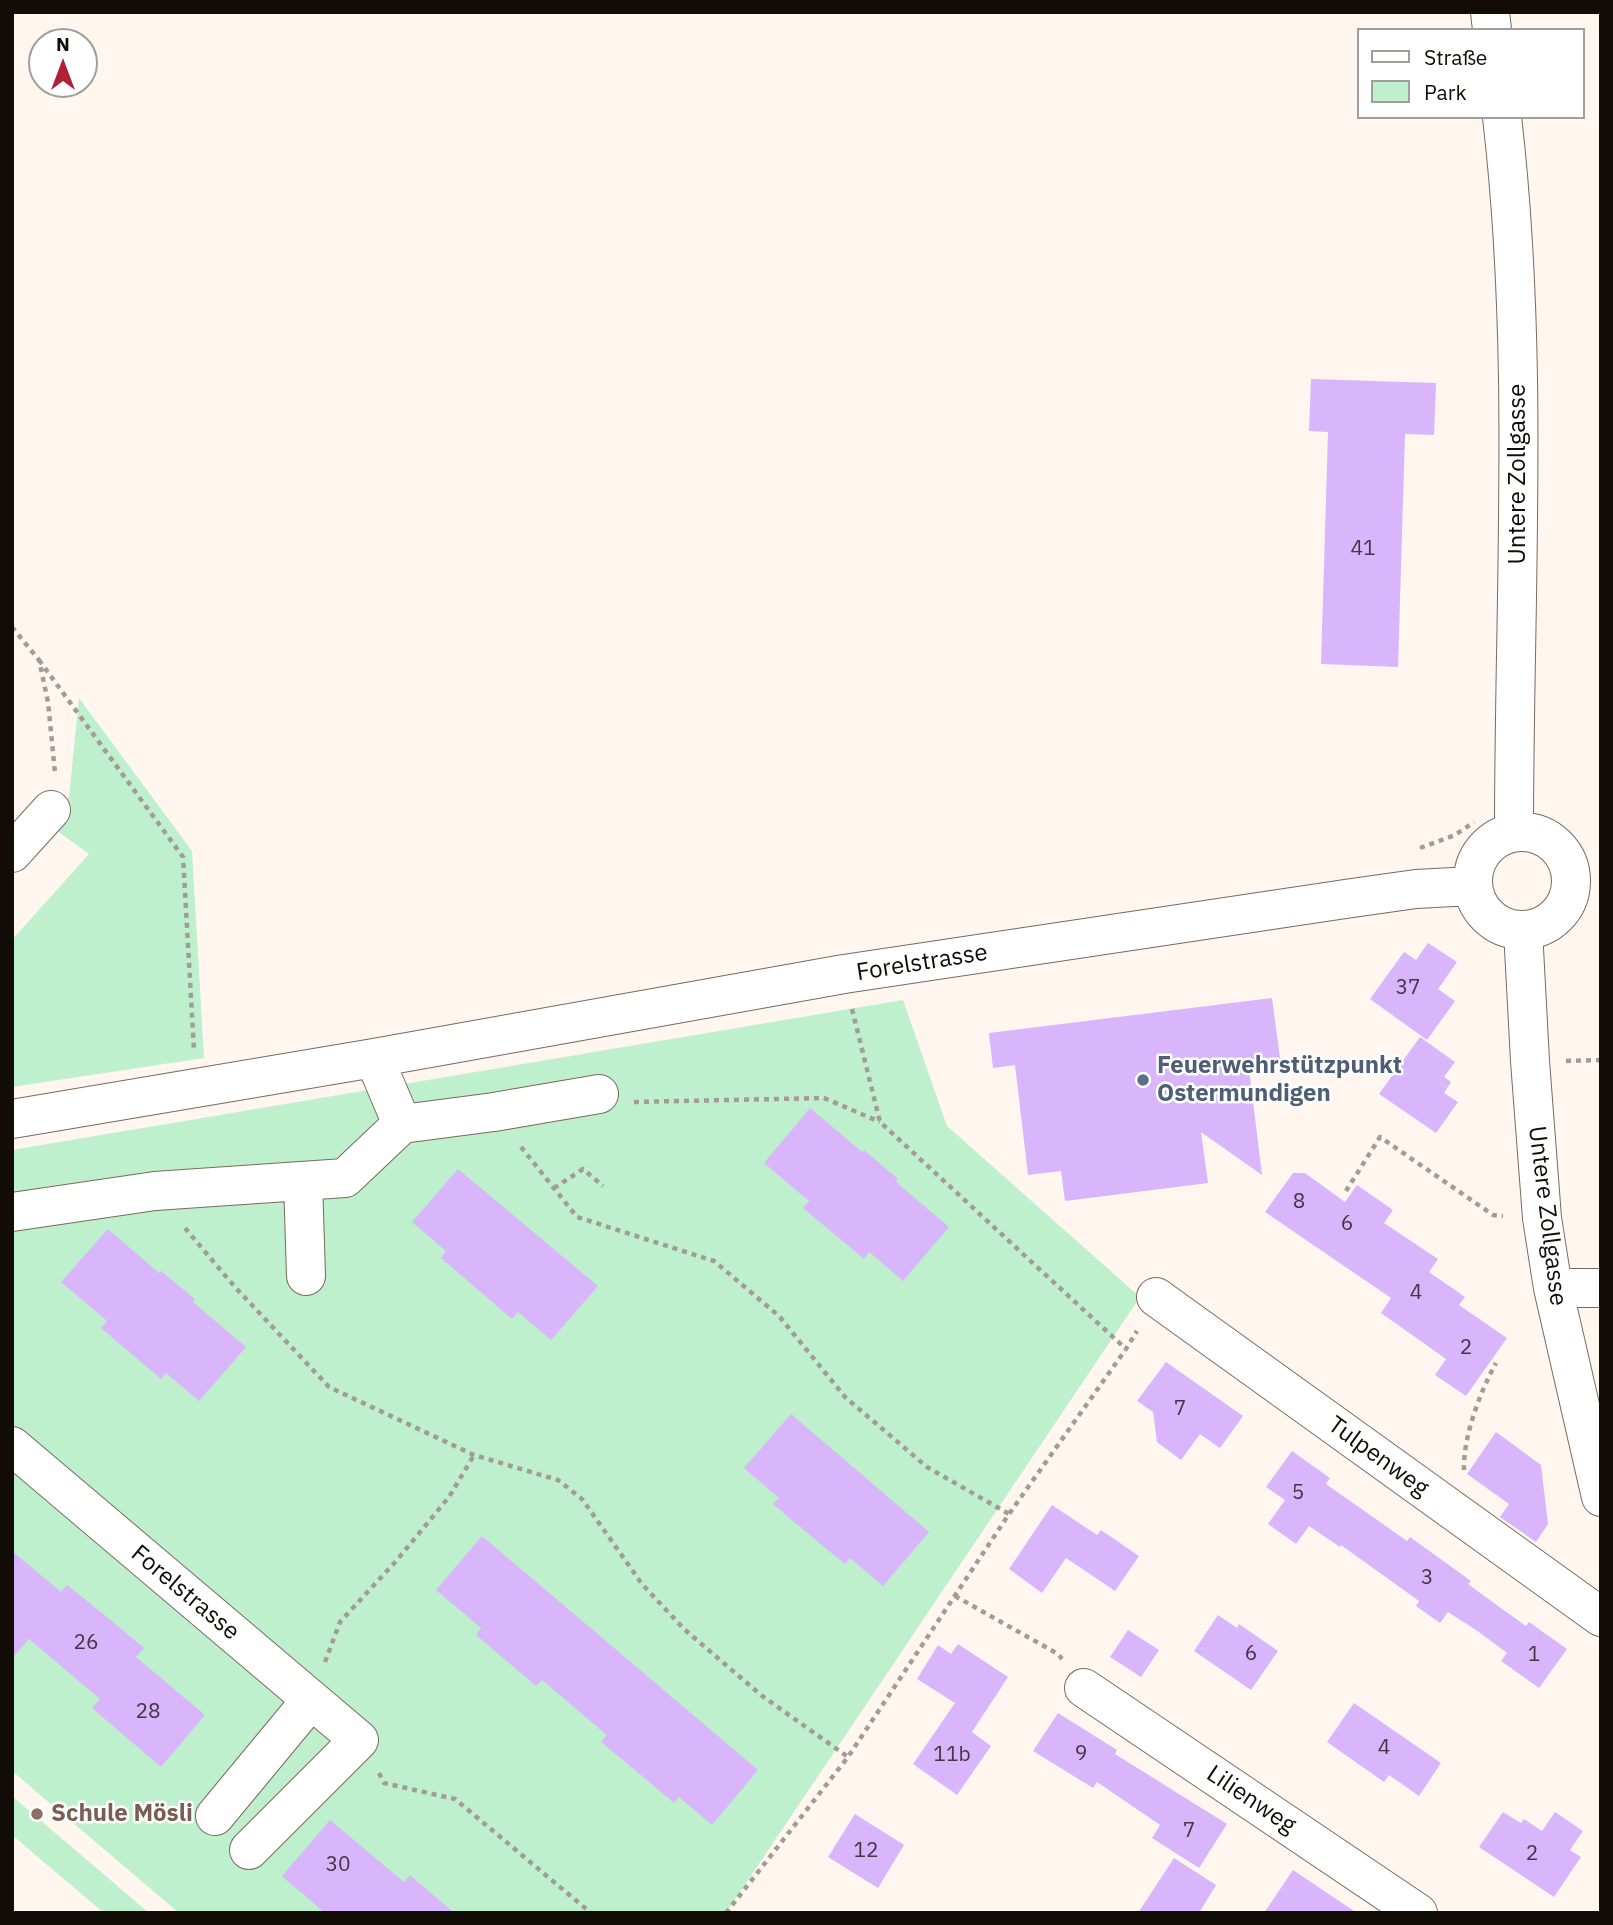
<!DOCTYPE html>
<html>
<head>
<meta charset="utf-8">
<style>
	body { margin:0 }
	#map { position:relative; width:1613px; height:1925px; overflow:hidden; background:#fef6ef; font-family:"IBM Plex Sans",sans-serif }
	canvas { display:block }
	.frame { position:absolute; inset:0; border:14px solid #120c06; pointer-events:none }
	.legend { position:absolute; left:1357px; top:28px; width:228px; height:91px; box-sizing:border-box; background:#fff; border:2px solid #a09e9b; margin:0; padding:9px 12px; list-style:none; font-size:21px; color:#120c06 }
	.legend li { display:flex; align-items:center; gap:14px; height:35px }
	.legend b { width:35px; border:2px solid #a09e9b }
	.north { position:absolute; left:28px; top:28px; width:70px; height:70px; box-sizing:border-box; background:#fff; border:2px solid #a09e9b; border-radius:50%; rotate:0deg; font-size:19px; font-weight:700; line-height:28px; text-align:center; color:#120c06 }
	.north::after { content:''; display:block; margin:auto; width:24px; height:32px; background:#b21f36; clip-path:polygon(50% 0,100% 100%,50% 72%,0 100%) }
</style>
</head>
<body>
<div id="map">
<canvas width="1613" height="1925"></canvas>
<div class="frame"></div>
<ul class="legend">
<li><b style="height:9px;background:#fff"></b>Straße</li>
<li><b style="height:19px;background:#bef0cd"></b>Park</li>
</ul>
<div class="north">N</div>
</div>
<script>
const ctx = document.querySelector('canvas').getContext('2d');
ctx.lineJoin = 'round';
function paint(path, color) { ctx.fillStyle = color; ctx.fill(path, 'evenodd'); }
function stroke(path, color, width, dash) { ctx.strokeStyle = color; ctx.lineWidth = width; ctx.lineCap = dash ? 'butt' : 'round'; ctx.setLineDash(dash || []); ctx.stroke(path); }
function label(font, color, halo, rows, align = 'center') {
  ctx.font = font + ' "IBM Plex Sans",sans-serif'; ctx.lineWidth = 5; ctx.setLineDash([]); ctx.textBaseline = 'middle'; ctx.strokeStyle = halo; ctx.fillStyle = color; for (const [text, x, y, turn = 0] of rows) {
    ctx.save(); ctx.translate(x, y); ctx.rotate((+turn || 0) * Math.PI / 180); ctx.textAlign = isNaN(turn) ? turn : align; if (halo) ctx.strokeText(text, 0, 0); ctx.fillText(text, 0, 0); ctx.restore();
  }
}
paint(new Path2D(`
	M 79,698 L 192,851 L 204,1058 L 12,1087 L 12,940 L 89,854 L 52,827 L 69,797 Z
	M 903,1000 L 947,1126 L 1140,1297 L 726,1913 L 179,1913 L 12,1771 L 12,1150 Z
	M 12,1796 L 149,1913 L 104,1913 L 12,1835 Z`), '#bef0cd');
paint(new Path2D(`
	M 1311,379 L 1436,383 L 1434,435 L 1405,434 L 1398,667 L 1321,664 L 1328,432 L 1309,431 Z
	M 1428,943 L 1457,962 L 1438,989 L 1455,1001 L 1427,1040 L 1370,999 L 1404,952 L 1416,960 Z
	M 1272,998 L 1281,1065 L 1249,1069 L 1262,1175 L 1201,1132 L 1208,1183 L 1065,1201 L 1061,1171 L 1028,1175 L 1015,1065 L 993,1068 L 989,1033 Z
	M 1420,1037 L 1455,1062 L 1444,1077 L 1451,1082 L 1444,1093 L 1458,1102 L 1436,1133 L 1379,1094 Z
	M 810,1108 L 862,1152 L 864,1150 L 898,1179 L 896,1182 L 949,1227 L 903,1281 L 869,1252 L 864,1259 L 803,1208 L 809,1201 L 764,1163 Z
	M 458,1169 L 598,1286 L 551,1340 L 518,1312 L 512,1319 L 441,1258 L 446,1251 L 412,1222 Z
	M 1293,1173 L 1305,1173 L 1345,1202 L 1357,1185 L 1393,1210 L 1384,1223 L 1438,1259 L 1429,1272 L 1465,1297 L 1459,1305 L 1507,1338 L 1466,1396 L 1435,1375 L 1446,1359 L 1381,1313 L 1391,1298 L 1265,1212 Z
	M 108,1229 L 159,1273 L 161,1271 L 195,1299 L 193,1302 L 246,1347 L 199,1401 L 166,1373 L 161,1379 L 101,1328 L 107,1321 L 61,1282 Z
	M 1166,1362 L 1243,1416 L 1220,1448 L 1200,1434 L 1181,1460 L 1157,1442 L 1153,1412 L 1137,1401 Z
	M 791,1414 L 929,1532 L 883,1586 L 850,1558 L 845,1564 L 812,1537 L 773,1504 L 779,1498 L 744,1468 Z
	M 1496,1432 L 1541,1465 L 1548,1524 L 1536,1542 L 1500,1517 L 1509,1504 L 1467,1474 Z
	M 1292,1451 L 1330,1478 L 1326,1484 L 1407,1541 L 1410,1537 L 1471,1581 L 1468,1584 L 1498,1606 L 1526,1626 L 1529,1622 L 1567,1649 L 1539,1688 L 1501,1661 L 1507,1653 L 1479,1632 L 1448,1612 L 1440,1623 L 1416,1606 L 1419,1601 L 1341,1545 L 1340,1547 L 1309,1526 L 1296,1544 L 1268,1524 L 1285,1500 L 1266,1487 Z
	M 1052,1505 L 1097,1535 L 1101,1530 L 1139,1556 L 1115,1591 L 1066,1558 L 1042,1593 L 1009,1569 Z
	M 482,1536 L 758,1770 L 712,1825 L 679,1797 L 674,1803 L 641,1775 L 601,1742 L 607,1735 L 542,1680 L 536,1686 L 476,1635 L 481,1628 L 436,1590 Z
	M 12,1551 L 61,1592 L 67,1585 L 108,1618 L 144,1648 L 136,1657 L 205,1715 L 161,1767 L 92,1708 L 100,1699 L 29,1639 L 12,1658 Z
	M 1218,1615 L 1237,1628 L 1239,1624 L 1278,1651 L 1251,1690 L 1194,1651 Z
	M 1128,1630 L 1159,1650 L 1141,1677 L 1110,1657 Z
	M 958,1644 L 1008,1677 L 972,1732 L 991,1746 L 957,1795 L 913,1764 L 955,1703 L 917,1679 L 938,1645 L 951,1654 Z
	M 1354,1703 L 1441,1763 L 1419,1796 L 1389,1775 L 1384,1782 L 1327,1742 Z
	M 1058,1713 L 1117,1750 L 1115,1754 L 1227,1824 L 1199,1868 L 1152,1838 L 1160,1825 L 1097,1782 L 1093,1788 L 1033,1751 Z
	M 1503,1812 L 1521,1823 L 1524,1819 L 1542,1831 L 1555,1812 L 1583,1831 L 1570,1850 L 1581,1857 L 1554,1897 L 1479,1847 Z
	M 855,1814 L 904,1845 L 878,1888 L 828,1857 Z
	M 330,1820 L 404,1882 L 410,1875 L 454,1913 L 325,1913 L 282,1876 Z
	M 1174,1858 L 1216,1885 L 1199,1913 L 1138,1913 Z
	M 1293,1870 L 1357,1913 L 1264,1913 Z`), '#d9b5fc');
const minor = new Path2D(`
	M 1490,12 L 1492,30
	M 1502,117 C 1530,356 1514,592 1514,831
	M1473 881a49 49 0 1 1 98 0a49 49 0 1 1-98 0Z
	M 12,853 L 51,810
	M 1523,930 L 1530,1061 L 1542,1218 L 1553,1288 L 1601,1497
	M 12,1119 L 374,1058 L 844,974 L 1352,898 L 1416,889 L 1472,886
	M 402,1124 L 494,1112 L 599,1094
	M 303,1181 L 306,1276
	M 12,1212 L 155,1191 L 345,1178 L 402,1124 L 374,1058
	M 1553,1288 L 1601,1288
	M 1156,1297 L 1601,1617
	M 12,1446 L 359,1740 L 249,1850
	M 1084,1688 L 1418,1913
	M 215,1816 L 311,1700`);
stroke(minor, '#7b6a5b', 40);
stroke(new Path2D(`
	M 12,627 L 39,660 L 48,702 L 55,773
	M 39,660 L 183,857 L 194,1050
	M 1420,848 L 1455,835 L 1474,822
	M 852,1009 L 880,1122 L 1126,1349
	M 1566,1061 L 1601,1060
	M 634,1102 L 824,1098 L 880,1122
	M 521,1147 L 577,1217 L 714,1261 L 779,1316 L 845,1397 L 927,1467 L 1009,1514
	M 554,1188 L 583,1169 L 603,1186
	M 1346,1191 L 1380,1137 L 1493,1215 L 1503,1216
	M 185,1228 L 234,1286 L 329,1387 L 474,1455 L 558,1480 L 582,1499 L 642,1584 L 684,1629 L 761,1695 L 848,1757
	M 1464,1470 C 1463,1437 1480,1392 1496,1363
	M 955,1596 L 1058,1654 L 1062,1659
	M 325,1662 L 340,1622 L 397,1560 L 449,1497 L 474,1455
	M 379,1773 L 384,1783 L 455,1799 L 591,1913
	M 726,1913 L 848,1757 L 1009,1514 L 1126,1349 L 1137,1331`), '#a39b95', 4.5, [5, 5]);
stroke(minor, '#fff', 38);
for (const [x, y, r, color] of [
	[1143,1080,7,"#5c6f8a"],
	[37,1814,7,"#8d6e63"]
]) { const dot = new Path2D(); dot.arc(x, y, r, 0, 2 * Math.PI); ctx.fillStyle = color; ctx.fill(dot); stroke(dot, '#fff', 2.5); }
label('21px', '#443644', null, [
	["41",1363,549],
	["37",1408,988],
	["8",1299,1202],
	["6",1347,1224],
	["4",1416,1293],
	["2",1466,1348],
	["7",1180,1409],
	["5",1298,1493],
	["3",1427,1578],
	["26",86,1643],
	["6",1251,1654],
	["1",1534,1655],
	["28",148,1712],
	["4",1384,1748],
	["9",1081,1754],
	["11b",952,1755],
	["7",1189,1831],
	["12",866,1851],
	["2",1532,1854],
	["30",338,1865]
]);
label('24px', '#120c06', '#fff', [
	["Untere Zollgasse",1518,474,-90],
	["Forelstrasse",922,963,-9],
	["Untere Zollgasse",1547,1216,83],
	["Tulpenweg",1378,1457,36],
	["Forelstrasse",185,1593,40],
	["Lilienweg",1251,1800,34]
]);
label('bold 24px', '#4e5e75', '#fff', [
	["Feuerwehrstützpunkt",1157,1066],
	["Ostermundigen",1157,1094]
], 'left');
label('bold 24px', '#785e54', '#fff', [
	["Schule Mösli",51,1814]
], 'left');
</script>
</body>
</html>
